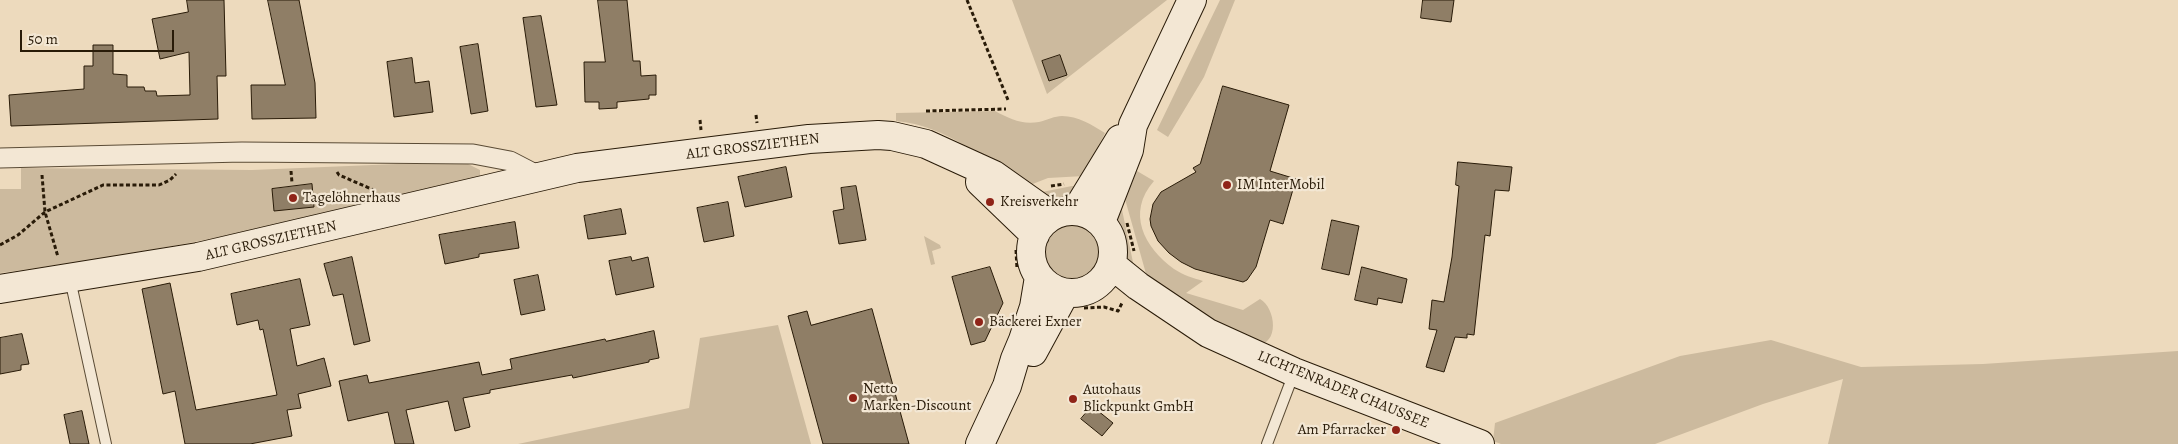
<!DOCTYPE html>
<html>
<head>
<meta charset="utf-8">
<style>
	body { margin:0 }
	#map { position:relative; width:2178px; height:444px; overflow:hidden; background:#eddabd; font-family:Alegreya,serif }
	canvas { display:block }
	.scale { position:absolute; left:20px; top:30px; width:154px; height:22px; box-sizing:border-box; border:2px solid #291b08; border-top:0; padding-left:6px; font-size:15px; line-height:18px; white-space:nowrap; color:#291b08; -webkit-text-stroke:4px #f3e7d4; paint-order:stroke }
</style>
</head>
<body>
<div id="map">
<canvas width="2178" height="444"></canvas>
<div class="scale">50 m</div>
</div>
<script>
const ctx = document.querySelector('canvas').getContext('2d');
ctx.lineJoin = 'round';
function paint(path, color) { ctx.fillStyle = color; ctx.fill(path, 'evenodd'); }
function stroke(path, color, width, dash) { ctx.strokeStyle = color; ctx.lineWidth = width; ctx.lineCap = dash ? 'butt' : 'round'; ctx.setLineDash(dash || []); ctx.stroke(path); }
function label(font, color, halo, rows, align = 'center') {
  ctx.font = font + ' Alegreya,serif'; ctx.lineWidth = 4.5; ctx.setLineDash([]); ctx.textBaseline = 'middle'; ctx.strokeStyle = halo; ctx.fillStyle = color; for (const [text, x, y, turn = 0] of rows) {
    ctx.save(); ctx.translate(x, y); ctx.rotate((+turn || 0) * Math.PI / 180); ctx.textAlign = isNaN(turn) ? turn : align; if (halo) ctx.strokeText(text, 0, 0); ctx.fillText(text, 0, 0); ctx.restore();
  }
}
paint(new Path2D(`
	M 1012,0 L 1167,0 L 1047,94 Z
	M 1220,0 L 1235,0 L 1204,77 L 1168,137 L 1157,130 Z
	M 995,111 C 1010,119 1022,125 1039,122 C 1047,120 1055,116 1062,116 C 1078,116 1092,125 1105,133 L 1084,176 L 1048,178 L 1030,185 C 986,162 947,125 896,121 L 896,113 Z
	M 397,164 L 468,164 L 480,170 L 480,176 L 477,180 C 319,219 160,252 0,273 L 0,189 L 21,189 L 21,168 L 252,170 Z
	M 1137,171 L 1154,181 C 1126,213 1144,247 1174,269 C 1183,275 1193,278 1203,281 L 1186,293 L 1243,310 L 1260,299 C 1276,308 1280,345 1256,345 L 1150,288 L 1125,199 Z
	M 1072,186 L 1086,187 C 1069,201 1061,208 1042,192 Z
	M 1121,205 L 1134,267 L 1129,267 L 1124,241 L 1115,220 Z
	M1044 253a29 29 0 1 1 58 0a29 29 0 1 1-58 0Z
	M 924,236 L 940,245 L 941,248 L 932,251 L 935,264 L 931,265 Z
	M 778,325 L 811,444 L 518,444 L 689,408 L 700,338 Z
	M 1771,340 L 1861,367 L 1983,364 L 2178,351 L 2178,444 L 1828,444 L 1843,379 L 1763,404 L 1655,444 L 1501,444 L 1493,441 L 1495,423 L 1680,356 Z`), '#ccba9e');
const building = new Path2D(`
	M 187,0 L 224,0 L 226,76 L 217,76 L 218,119 L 11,126 L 9,95 L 84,89 L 84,66 L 93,66 L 93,45 L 113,45 L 113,74 L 127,75 L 127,87 L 144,87 L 145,91 L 156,91 L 157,96 L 190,95 L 189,52 L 160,59 L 152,19 L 188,12 Z
	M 268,0 L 299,0 L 315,83 L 316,118 L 252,119 L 251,85 L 285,85 Z
	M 598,0 L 627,0 L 633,61 L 640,61 L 641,76 L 656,75 L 656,95 L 649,95 L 649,99 L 617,102 L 617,108 L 599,109 L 599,102 L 585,102 L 584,62 L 605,62 Z
	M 1423,0 L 1454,0 L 1451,22 L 1421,18 Z
	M 541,16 L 557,105 L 536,107 L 523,18 Z
	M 478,44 L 488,111 L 471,114 L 460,47 Z
	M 1060,55 L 1067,75 L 1049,81 L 1042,61 Z
	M 412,58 L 415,83 L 429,81 L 433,112 L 394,117 L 387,62 Z
	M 1223,86 L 1289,105 L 1270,171 L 1296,179 L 1283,224 L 1270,220 L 1256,267 L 1247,280 L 1243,282 L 1195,269 L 1181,262 L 1169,253 L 1158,241 L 1151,226 L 1150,219 L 1153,204 L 1161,192 L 1196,172 L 1193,168 L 1200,164 Z
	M 1458,162 L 1512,167 L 1509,191 L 1495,190 L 1490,236 L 1485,235 L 1474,335 L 1467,334 L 1467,338 L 1455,337 L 1444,372 L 1426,367 L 1437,330 L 1429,329 L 1432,300 L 1444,302 L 1452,257 L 1459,186 L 1456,185 Z
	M 786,167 L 792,197 L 745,207 L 738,177 Z
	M 312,184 L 314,207 L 274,211 L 272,189 Z
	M 856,186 L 866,240 L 839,244 L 833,211 L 844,209 L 841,188 Z
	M 728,202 L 734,236 L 704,242 L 697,208 Z
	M 621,209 L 626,234 L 588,239 L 584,216 Z
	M 1332,220 L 1359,226 L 1349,275 L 1322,269 Z
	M 515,222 L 519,248 L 479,254 L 479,257 L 445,264 L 439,235 Z
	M 352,257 L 370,341 L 354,345 L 343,294 L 333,296 L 324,264 Z
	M 631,257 L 632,261 L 648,257 L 654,287 L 616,295 L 609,261 Z
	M 990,267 L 1003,303 L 985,341 L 971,345 L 952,277 Z
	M 1362,267 L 1407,279 L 1402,303 L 1378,298 L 1377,305 L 1355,300 Z
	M 538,275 L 545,310 L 521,315 L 514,280 Z
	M 300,279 L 310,325 L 290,329 L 297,366 L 324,358 L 331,386 L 298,394 L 301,408 L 287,410 L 292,436 L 250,444 L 185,444 L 175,391 L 163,394 L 142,289 L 170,283 L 196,410 L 277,395 L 263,329 L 260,330 L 258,320 L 237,325 L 231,294 Z
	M 872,309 L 909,444 L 823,444 L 788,316 L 807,311 L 811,325 Z
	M 654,331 L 659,358 L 649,360 L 649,362 L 573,378 L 572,375 L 490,390 L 490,393 L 463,398 L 470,427 L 455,431 L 448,401 L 406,410 L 414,444 L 395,444 L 388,412 L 348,421 L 339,381 L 367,375 L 369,383 L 479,362 L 482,375 L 512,369 L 510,359 L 605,339 L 606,341 Z
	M 22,334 L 29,364 L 21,365 L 21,370 L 0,374 L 0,338 Z
	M 1092,406 L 1113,423 L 1102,436 L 1081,419 Z
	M 82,411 L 89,444 L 70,444 L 64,415 Z`);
paint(building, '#8f7e66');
stroke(building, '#291b08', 1);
const lane = new Path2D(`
	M 70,279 L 106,444
	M 1267,444 L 1294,373`);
const street = new Path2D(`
	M 0,158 L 242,152 L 473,154 L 510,161 L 539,176`);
const secondary = new Path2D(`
	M 980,182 L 1035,235
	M1031 252a41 41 0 1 1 82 0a41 41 0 1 1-82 0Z
	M 1076,211 L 1120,139
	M 1101,222 L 1129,150 L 1133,125 L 1192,0
	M 1112,265 L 1138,286 L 1208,333 L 1294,372 L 1480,444
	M 0,289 L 198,257 L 577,168 L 809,139 L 878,135 L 892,136 L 926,144 L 994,175 L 1052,216
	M 1033,352 L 1065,293
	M 980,444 L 1007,386 L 1015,359 L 1023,340 L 1034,307 L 1039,277`);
stroke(lane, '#5a4b35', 12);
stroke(street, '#5a4b35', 21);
stroke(secondary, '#291b08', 30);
stroke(new Path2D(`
	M 967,0 L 1008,100
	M 926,111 L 1006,109
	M 756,115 L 757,123
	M 700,120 L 701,130
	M 291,171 L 292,183
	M 337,172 L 339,175 L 376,191
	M 42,175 L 45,212 L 58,257
	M 1051,186 L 1064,184
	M 1127,223 L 1134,251
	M 0,245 L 18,235 L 45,212 L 103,185 L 159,185 L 170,180 L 176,174
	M 1016,250 L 1017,269
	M 1084,308 L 1104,307 L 1118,311 L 1122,303`), '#291b08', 3, [4, 2.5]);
stroke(lane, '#f3e7d4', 10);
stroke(street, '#f3e7d4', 19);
stroke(secondary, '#f3e7d4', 28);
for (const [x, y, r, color] of [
	[1227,185,5,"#8f2418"],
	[293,198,5,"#8f2418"],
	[990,202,5,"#8f2418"],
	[979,322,5,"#8f2418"],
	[853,398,5,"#8f2418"],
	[1073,399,5,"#8f2418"],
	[1396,430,5,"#8f2418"]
]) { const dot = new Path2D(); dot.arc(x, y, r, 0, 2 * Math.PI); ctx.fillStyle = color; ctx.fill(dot); stroke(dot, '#f3e7d4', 2); }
label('15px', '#291b08', '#f3e7d4', [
	["ALT GROSSZIETHEN",753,147,-7],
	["ALT GROSSZIETHEN",271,241,-13],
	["LICHTENRADER CHAUSSEE",1343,390,22]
]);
label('15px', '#291b08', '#f3e7d4', [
	["IM InterMobil",1237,185],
	["Tagelöhnerhaus",303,198],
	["Kreisverkehr",1000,202],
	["Bäckerei Exner",989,322],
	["Netto",863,389],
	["Marken-Discount",863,406],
	["Autohaus",1083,390],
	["Blickpunkt GmbH",1083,407],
	["Am Pfarracker",1386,430,"right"]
], 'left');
</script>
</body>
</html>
